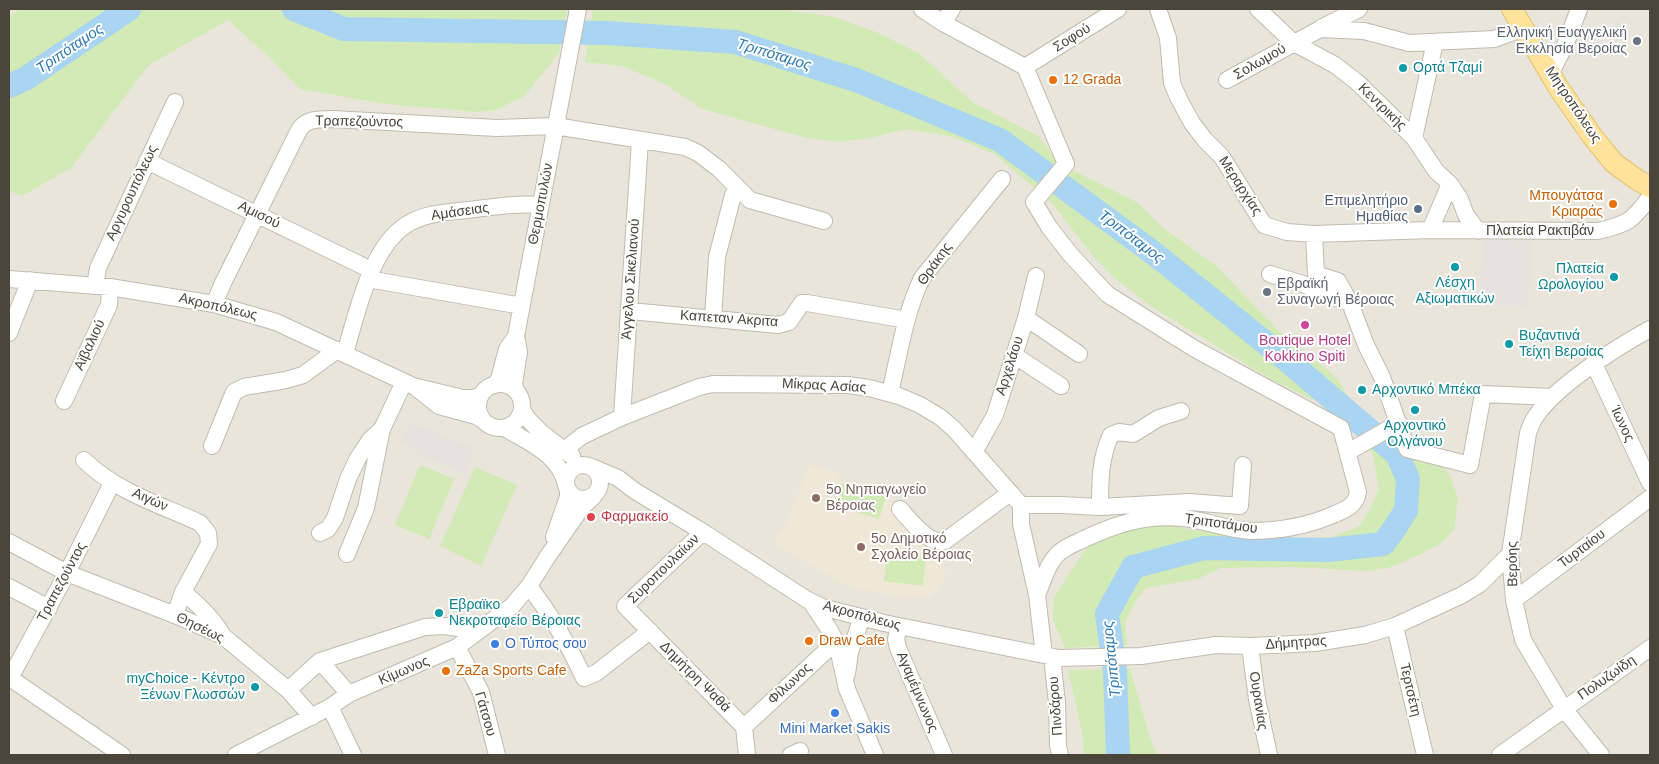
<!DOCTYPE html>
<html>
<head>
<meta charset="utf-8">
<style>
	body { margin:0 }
	#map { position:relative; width:1659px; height:764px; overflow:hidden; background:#f6f3ec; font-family:Arial,sans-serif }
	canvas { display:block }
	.frame { position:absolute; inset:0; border:10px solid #4b4439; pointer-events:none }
</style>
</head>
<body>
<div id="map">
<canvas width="1659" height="764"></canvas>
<div class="frame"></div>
</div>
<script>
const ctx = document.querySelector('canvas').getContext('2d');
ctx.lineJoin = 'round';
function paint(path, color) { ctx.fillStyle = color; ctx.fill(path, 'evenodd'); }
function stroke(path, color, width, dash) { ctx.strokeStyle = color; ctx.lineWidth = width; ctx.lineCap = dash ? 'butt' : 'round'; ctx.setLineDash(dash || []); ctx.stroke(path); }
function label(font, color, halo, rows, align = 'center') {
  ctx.font = font + ' Arial,sans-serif'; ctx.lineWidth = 4; ctx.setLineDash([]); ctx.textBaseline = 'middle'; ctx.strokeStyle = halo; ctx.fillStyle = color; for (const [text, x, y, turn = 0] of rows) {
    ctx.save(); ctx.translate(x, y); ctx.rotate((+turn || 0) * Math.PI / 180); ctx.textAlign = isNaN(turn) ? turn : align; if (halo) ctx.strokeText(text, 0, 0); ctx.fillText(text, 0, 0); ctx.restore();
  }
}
paint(new Path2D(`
	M 9,9 L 1650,9 L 1650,755 L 9,755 Z`), '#eae5da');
paint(new Path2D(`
	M 809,465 L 839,473 L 838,478 L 886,496 L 900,516 L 935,551 L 947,576 L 931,596 L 897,597 L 850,587 L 774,544 L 779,530 L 784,531 Z`), '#efe8d6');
paint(new Path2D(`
	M 19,9 L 567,9 L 559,53 L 540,77 L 524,96 L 496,110 L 477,112 L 385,104 L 300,89 L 266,54 L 228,20 L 149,65 L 71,168 L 22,196 L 9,191 L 9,17 Z
	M 593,9 L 777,9 L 835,17 L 876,32 L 920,54 L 972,102 L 1038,136 L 1056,159 L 1070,169 L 1138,203 L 1163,228 L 1215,265 L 1278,330 L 1329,371 L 1341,384 L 1350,401 L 1383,430 L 1365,440 L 1344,420 L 1318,402 L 1272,380 L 1152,307 L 1118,281 L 1093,256 L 1052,203 L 996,155 L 954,137 L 906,129 L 870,138 L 840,142 L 807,138 L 702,109 L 665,84 L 622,66 L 585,62 Z
	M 1386,432 L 1407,449 L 1437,459 L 1451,478 L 1458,499 L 1454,530 L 1441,543 L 1423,553 L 1391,567 L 1369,571 L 1292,567 L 1220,568 L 1198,579 L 1146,588 L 1137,599 L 1125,623 L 1127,645 L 1065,648 L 1053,619 L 1054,597 L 1089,544 L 1151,521 L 1197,531 L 1232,531 L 1253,537 L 1274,539 L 1332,537 L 1360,526 L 1372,506 L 1379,488 L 1373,455 L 1367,443 Z
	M 420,465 L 454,479 L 429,539 L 395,525 Z
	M 475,467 L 517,485 L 481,566 L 440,546 Z
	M 842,483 L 886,497 L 879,519 L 835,505 Z
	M 887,553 L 926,558 L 923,586 L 884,581 Z
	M 1130,669 L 1151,741 L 1158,755 L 1084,755 L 1082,732 L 1068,670 Z`), '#d2eab5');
paint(new Path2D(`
	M 1483,240 L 1532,242 L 1529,306 L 1479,305 Z
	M 410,422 L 475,449 L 465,474 L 425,457 L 401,441 Z`), '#e5e3e0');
stroke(new Path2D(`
	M 294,9 L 344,29 L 607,33 L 735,42 L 856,80 L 1000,140 L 1156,255 L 1288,361 L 1397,454 L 1408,479 L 1406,510 L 1395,528 L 1383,544 L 1328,550 L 1204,548 L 1133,567 L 1107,614 L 1115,671 L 1118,755
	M 9,86 L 25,79 L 129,9`), '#a9d4f2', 24);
const minor = new Path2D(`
	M 922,9 L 943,23 L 1025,67
	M 1158,9 L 1168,38 L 1172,83 L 1179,99 L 1192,123 L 1205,140 L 1222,157 L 1264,225 L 1287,232 L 1314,234 L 1430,230 L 1598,231 C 1628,224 1631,222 1650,197
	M 1258,9 L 1294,43 L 1335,65 L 1357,82 L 1414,138 L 1436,171 L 1450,184 L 1460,199 L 1466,215 L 1478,231
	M 943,23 L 952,9
	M 1321,28 L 1359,9
	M 1025,67 L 1066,164 L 1034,202 L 1049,227 L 1070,254 L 1107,294 L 1195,349 L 1341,428 L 1358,492 C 1356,505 1347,509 1335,514 C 1308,526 1280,531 1250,531 C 1228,530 1205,520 1183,518 C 1147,514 1116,524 1084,539 C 1074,544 1062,548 1055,557 C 1046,567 1043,582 1037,595
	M 1025,67 L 1118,9
	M 1551,73 L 1566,43 L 1579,9
	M 1227,80 L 1320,29 L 1364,31 L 1409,43 L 1494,39 L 1524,28
	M 1414,138 L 1435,42
	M 147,161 L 371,270
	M 1430,230 L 1450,184
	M 1314,234 L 1316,274 L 1338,281 L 1350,303
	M 1270,274 L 1303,284 L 1350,303 L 1366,345 L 1382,377 L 1407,449 L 1470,465 L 1483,394 L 1552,397
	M 9,279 L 110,287 L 214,304 L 276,322 L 413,386 L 463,398 L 473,398 L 480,396
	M 368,279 L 522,306
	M 95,286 L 98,268 L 175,102
	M 214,304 L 223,283 L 299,130 C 306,118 319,120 332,119 L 497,128 L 555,126 L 685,147 L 698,153 L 719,169 L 750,200 L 824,221
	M 630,311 L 778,325 L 789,322 L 802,303 L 807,303 L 907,320
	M 713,318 L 717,257 L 733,195 L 739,189
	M 1026,318 L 1079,354
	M 9,333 L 30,280
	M 345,353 C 357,314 370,248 406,225 C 424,213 448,212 468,210 C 493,207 516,203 540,205
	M 1014,355 L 1061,386
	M 1594,364 L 1650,483
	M478 406a22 22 0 1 1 44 0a22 22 0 1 1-44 0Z
	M 495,385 L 499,379 L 507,349 L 516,336
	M 415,387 L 439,406 L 476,416 L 483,420
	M 516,391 L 514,384 L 519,352 L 516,336 L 578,9
	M 890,393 C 899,355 905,313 922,278 L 1002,179
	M 64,401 L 109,305 L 110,287
	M 522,408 C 527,425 558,445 572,456
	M 622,417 L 640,140
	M 503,428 L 510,431 C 532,444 560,456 566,485
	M 212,446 L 234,392 L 244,387 L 286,380 L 303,375 L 337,350
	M 564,450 L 582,436 L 622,417 L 699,387 L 713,384 L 848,385 L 869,388 L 899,396 L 920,405 L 940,417 L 954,429 L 1021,505 L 1021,524 L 1037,595 L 1044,655
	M 974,452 L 995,415 L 1026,318 L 1036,276
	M 1348,452 L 1399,423
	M 84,460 C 115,491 161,505 200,523 L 208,533 L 209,544 L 183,592 L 175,615
	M566 482a17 17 0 1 1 34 0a17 17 0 1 1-34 0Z
	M 592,467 L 618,478 L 635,491 L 703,532 L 806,599 L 822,607 L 884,623 L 1059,658 L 1141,656 L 1216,645 L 1250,646 L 1315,643 L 1365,635 L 1395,626 L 1462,595 L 1480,584 L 1510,554
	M 1021,505 L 1060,505 L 1100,507 L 1189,502 L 1240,506 L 1243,465
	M 1100,507 C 1100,483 1100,457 1111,435 L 1119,432 L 1133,434 L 1159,418 L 1181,411
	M 900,509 C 910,520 929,546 945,541 L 1010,493
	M 703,532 L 625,606 L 744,727 L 747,755
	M 320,533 L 328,529 L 335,518 L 348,479 L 358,458 L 370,440 L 382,429 L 404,382
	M 554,537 L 568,497 L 568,490
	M 9,542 L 67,573 L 175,615 L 223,636 L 288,690 L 312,717
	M 347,554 L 366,508 L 382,429
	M 529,586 C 551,615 569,645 584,678 L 596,673 L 650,631
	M 9,587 L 49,608
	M 183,592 C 199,605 213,618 223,636
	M 1514,600 L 1650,498
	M 811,602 L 829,629 L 837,644 L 847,689 L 875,755
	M 899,626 L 896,639 L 898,648 L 944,755
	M 1395,626 L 1425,755
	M 1250,646 L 1257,699 L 1269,755
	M 457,647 L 481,692 L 497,755
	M 1052,657 L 1057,703 L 1058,745 L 1060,755
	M 320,661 L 349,694
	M 847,674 L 850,652 L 862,617
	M 10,678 L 122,755
	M 9,680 L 67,573 L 112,483
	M 288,690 L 320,661 L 425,627 L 445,626 L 478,631
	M 330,707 L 353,755
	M 744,727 L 827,650 L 837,644
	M 236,755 L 330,707 L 349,694 L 457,647 L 512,606 L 529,586 L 548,556 L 582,507 L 593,497
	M 791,755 L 800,751
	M 1500,755 L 1650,648
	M 1601,755 L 1564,709 L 1523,640 L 1514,600 L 1510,554 L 1528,433 C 1530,428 1532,421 1536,416 C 1557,385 1617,347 1650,329`);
const major = new Path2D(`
	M 1512,9 L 1558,87 L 1592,136 L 1614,163 L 1636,179 L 1650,187`);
stroke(minor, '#c2bbae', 18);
stroke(major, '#e6c16a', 22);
stroke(minor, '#fff', 16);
stroke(major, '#ffe39c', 20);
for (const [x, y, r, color] of [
	[1637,41,5,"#6b7280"],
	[1403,68,5,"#0f9aa8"],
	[1053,80,5,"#e8710a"],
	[1613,204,5,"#e8710a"],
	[1418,209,5,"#5c6f8a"],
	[1455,267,5,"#0f9aa8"],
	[1614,277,5,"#0f9aa8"],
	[1267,292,5,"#6b7280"],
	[1305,325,5,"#d1479c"],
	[1509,344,5,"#0f9aa8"],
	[1362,390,5,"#0f9aa8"],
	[1415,410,5,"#0f9aa8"],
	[816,498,5,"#8d6e63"],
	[591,517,5,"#e0444e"],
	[861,547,5,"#8d6e63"],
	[439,613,5,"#0f9aa8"],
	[809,641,5,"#e8710a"],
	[495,644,5,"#3f7fe0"],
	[446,671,5,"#e8710a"],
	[255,687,5,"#0f9aa8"],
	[835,713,5,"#3f7fe0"]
]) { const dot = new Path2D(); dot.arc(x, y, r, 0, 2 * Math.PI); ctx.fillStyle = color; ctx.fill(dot); stroke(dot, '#fff', 2); }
label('14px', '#5b616d', '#fff', [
	["Ελληνική Ευαγγελική",1627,33],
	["Εκκλησία Βεροίας",1627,49],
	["Εβραϊκή",1277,284,"left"],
	["Συναγωγή Βέροιας",1277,300,"left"]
], 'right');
label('14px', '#4b4439', '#fff', [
	["Σοφού",1072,38,-32],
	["Σολωμού",1260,62,-30],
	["Μητροπόλεως",1573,105,56],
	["Κεντρικής",1382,107,44],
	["Τραπεζούντος",359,122,1],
	["Μεραρχίας",1240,186,57],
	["Αργυρουπόλεως",132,193,-65],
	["Θερμοπυλών",541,204,-79],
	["Αμάσειας",460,212,-8],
	["Αμισού",259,215,26],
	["Πλατεία Ρακτιβάν",1540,231],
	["Θράκης",935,264,-55],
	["Άγγελου Σικελιανού",631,279,-86],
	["Ακροπόλεως",218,307,13],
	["Καπεταν Ακριτα",729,319,4],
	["Αϊβαλιού",90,345,-65],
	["Αρχελάου",1010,366,-72],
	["Μίκρας Ασίας",824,386,3],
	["Ίωνος",1622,424,65],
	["Αιγών",150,500,24],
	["Τριποτάμου",1221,524,8],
	["Τυρταίου",1582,549,-37],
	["Βερόης",1513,564,-91],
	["Συροπουλαίων",664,569,-44],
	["Τραπεζούντος",62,582,-62],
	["Ακροπόλεως",862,616,15],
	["Θησέως",200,628,26],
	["Δήμητρας",1296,643,-4],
	["Κίμωνος",404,671,-23],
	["Δημήτρη Ψαθά",695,677,45],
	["Πολυζωίδη",1607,678,-35],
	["Φίλωνος",790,684,-43],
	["Τερτσέτη",1410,690,77],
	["Αγαμέμνωνος",917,692,67],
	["Ουρανίας",1258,701,81],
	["Πινδάρου",1056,706,-94],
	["Γάτσου",485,714,74]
]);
label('14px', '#0d838f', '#fff', [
	["Ορτά Τζαμί",1413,68],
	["Πλατεία",1604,269,"right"],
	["Ωρολογίου",1604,285,"right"],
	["Λέσχη",1455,283,"center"],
	["Αξιωματικών",1455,299,"center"],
	["Βυζαντινά",1519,336],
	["Τείχη Βεροίας",1519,352],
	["Αρχοντικό Μπέκα",1372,390],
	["Αρχοντικό",1415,426,"center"],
	["Ολγάνου",1415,442,"center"],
	["Εβραϊκο",449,605],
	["Νεκροταφείο Βέροιας",449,621],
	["myChoice - Κέντρο",245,679,"right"],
	["Ξένων Γλωσσών",245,695,"right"]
], 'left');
label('14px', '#c56008', '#fff', [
	["12 Grada",1063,80],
	["Μπουγάτσα",1603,196,"right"],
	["Κριαράς",1603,212,"right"],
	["Draw Cafe",819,641],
	["ZaZa Sports Cafe",456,671]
], 'left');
label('14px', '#4e5e75', '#fff', [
	["Επιμελητήριο",1408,201],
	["Ημαθίας",1408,217]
], 'right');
label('14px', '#b23c85', '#fff', [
	["Boutique Hotel",1305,341],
	["Kokkino Spiti",1305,357]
]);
label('14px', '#785e54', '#fff', [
	["5ο Νηπιαγωγείο",826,490],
	["Βέροιας",826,506],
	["5ο Δημοτικό",871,539],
	["Σχολείο Βέροιας",871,555]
], 'left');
label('14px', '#be3a42', '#fff', [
	["Φαρμακείο",601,517]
], 'left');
label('14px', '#366cbe', '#fff', [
	["Ο Τύπος σου",505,644],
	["Mini Market Sakis",835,729,"center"]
], 'left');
label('italic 15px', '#2e7ab2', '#fff', [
	["Τριπόταμος",70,49,-34],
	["Τριπόταμος",774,55,17],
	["Τριπόταμος",1131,237,37],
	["Τριπόταμος",1112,659,-96]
]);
</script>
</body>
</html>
